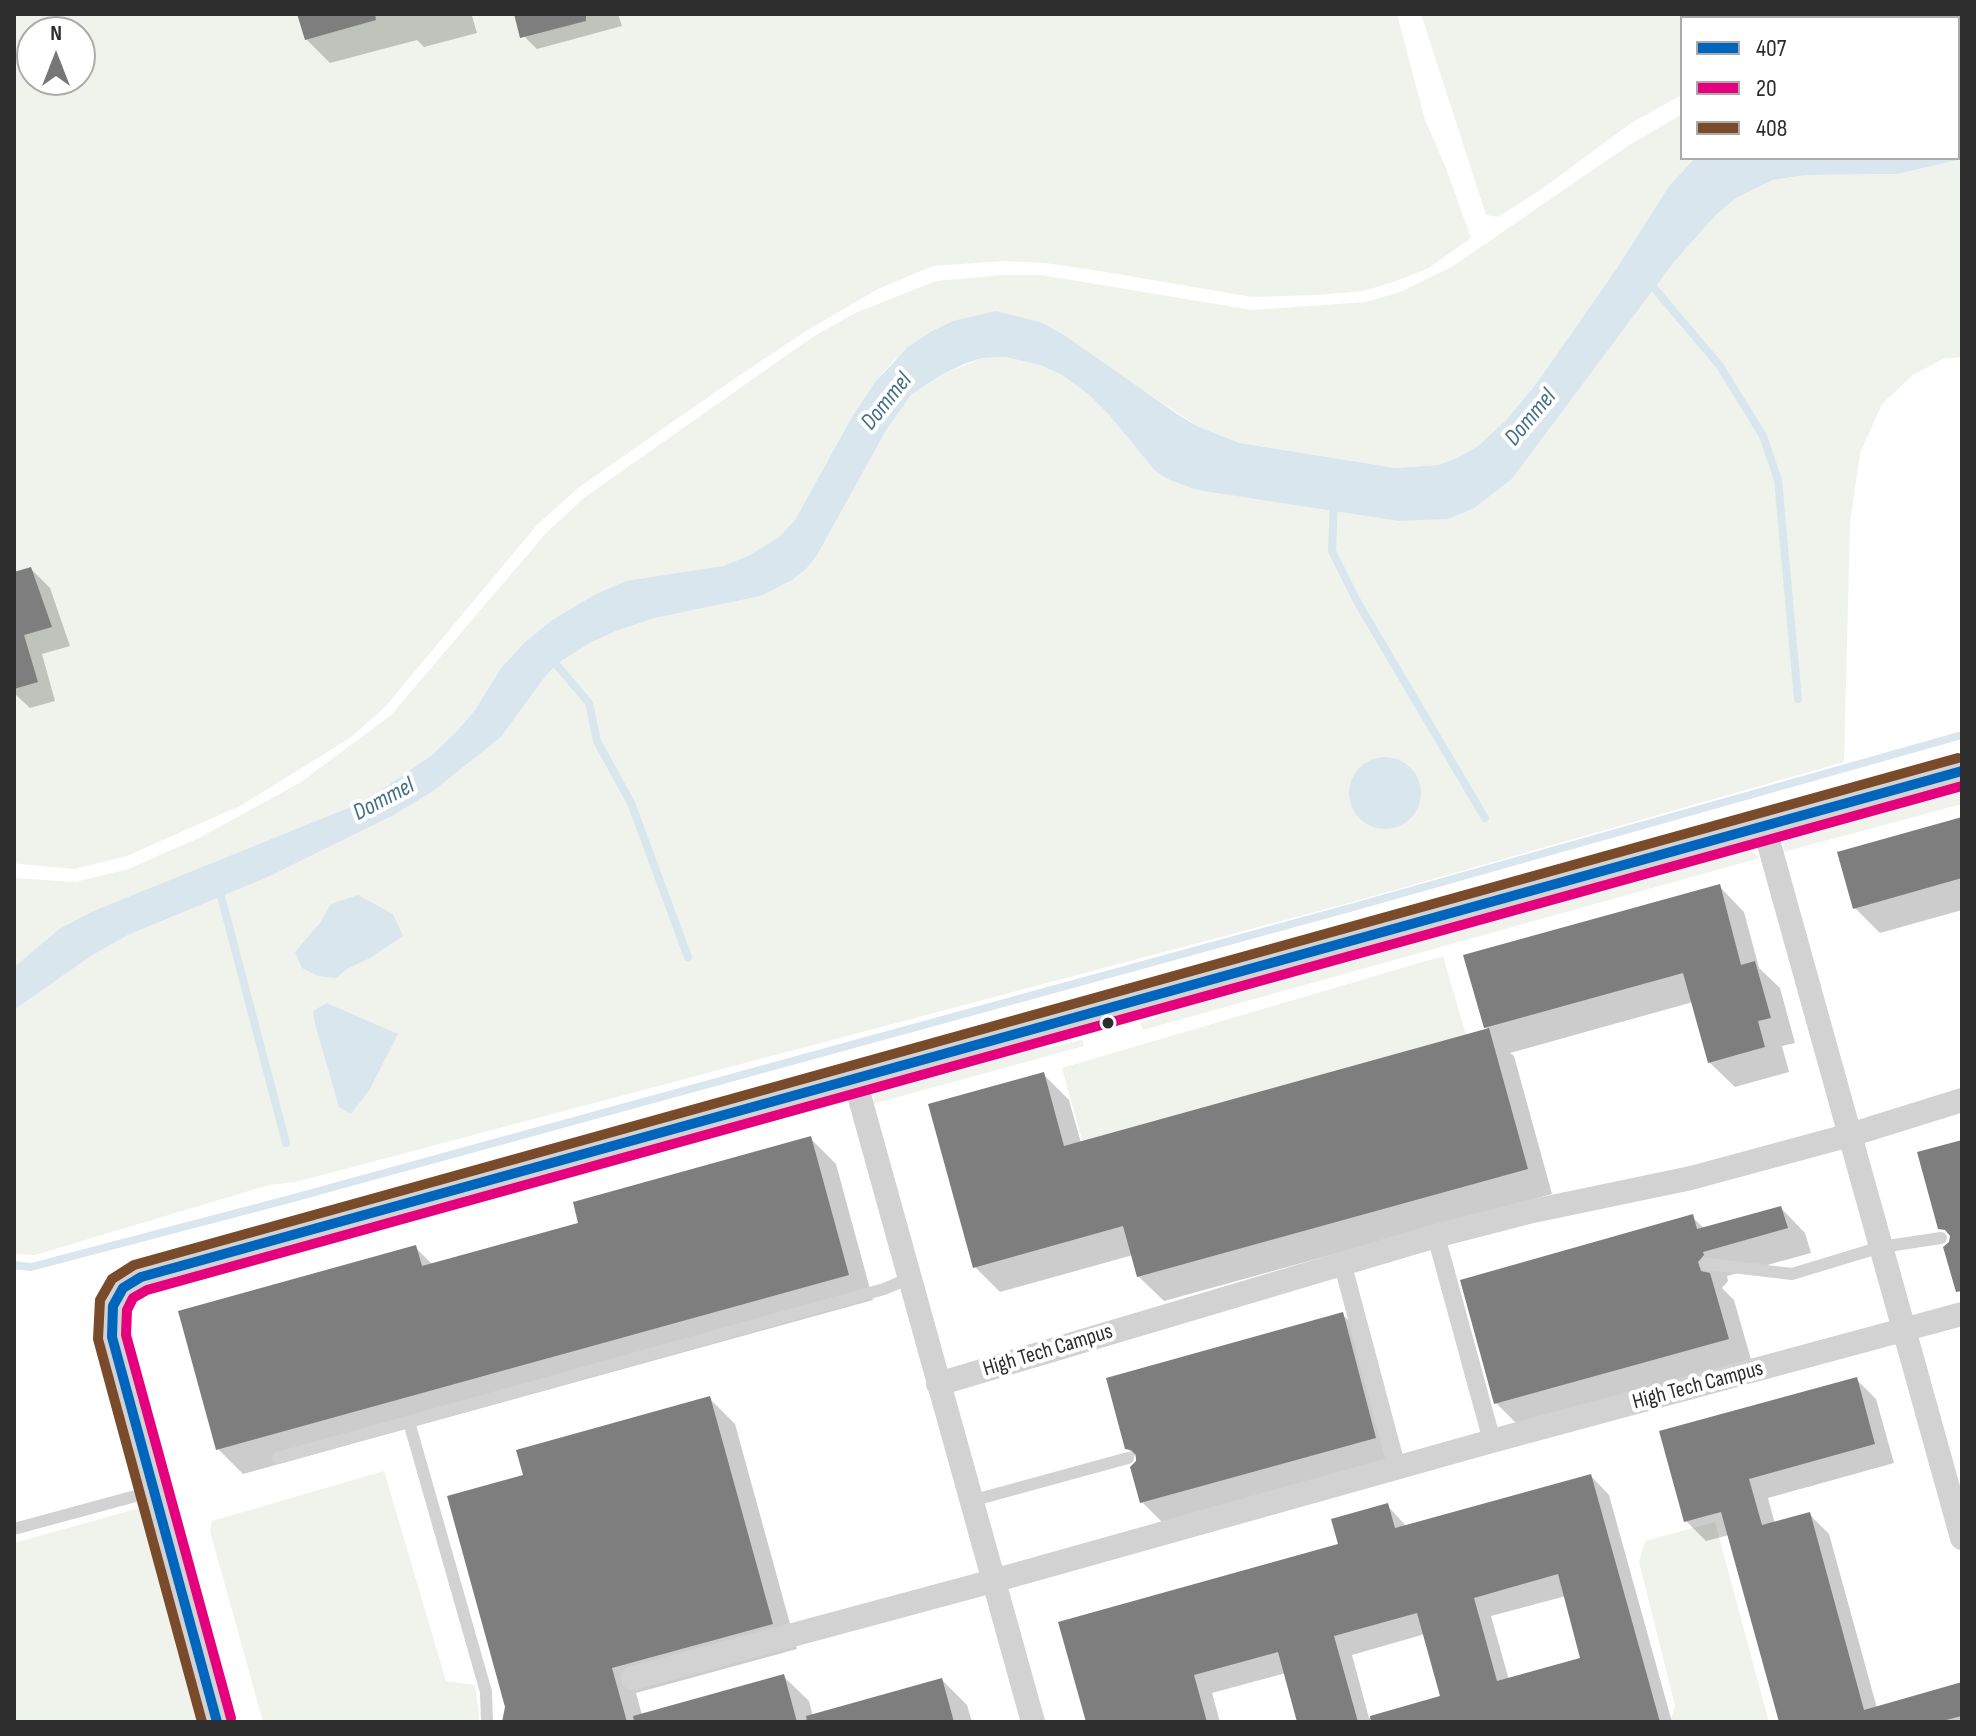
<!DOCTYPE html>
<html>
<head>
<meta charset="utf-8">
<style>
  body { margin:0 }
  #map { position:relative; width:1976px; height:1736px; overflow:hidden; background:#fff; font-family:"Sofia Sans Condensed",sans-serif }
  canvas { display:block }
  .frame { position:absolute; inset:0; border:16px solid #2d2d2d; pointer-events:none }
  .legend { position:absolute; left:1680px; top:16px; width:280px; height:144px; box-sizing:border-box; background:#fff; border:2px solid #ababab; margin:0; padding:10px 14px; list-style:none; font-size:24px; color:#2d2d2d }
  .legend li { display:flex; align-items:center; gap:16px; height:40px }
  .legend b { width:40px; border:2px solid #ababab }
  .north { position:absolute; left:16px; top:16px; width:80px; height:80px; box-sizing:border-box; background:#fff; border:2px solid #ababab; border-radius:50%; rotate:0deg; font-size:22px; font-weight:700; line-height:32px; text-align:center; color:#2d2d2d }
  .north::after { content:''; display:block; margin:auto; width:28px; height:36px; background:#767676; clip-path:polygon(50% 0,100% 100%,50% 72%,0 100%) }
</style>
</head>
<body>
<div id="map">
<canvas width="1976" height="1736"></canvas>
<div class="frame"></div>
<ul class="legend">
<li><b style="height:10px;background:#0065bd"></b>407</li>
<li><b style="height:10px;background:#e5007d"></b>20</li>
<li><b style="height:10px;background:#7a4b2a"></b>408</li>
</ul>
<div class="north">N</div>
</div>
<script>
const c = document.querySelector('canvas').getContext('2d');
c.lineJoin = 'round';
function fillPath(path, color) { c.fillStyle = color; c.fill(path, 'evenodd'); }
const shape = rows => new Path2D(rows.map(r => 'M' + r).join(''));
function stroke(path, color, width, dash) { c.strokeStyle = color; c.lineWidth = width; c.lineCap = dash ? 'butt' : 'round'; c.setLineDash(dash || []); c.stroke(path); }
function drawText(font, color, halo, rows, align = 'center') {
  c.font = font + ' "Sofia Sans Condensed",sans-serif'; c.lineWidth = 8; c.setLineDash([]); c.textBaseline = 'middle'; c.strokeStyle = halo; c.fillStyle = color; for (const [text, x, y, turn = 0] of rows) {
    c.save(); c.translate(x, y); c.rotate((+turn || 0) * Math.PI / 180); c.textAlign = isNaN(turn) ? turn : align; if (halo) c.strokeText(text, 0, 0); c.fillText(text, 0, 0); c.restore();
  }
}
const green = shape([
  [14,14,1397,14,1425,120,1446,168,1471,238,1429,268,1396,281,1364,291,1317,295,1252,297,1106,272,1045,263,1004,261,933,266,878,289,806,331,737,377,578,488,538,524,385,707,350,738,242,805,127,856,75,869,20,864,14,863],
  [32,32,80,32,80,80,32,80],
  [1421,14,1962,14,1962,46,1958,47,1958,18,1682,18,1682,95,1631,123,1542,189,1498,217,1486,215],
  [1682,114,1682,158,1695,158,1669,186,1617,268,1536,384,1506,420,1478,446,1455,459,1437,465,1396,468,1240,443,1199,427,1109,368,930,332,893,361,875,382,853,415,795,520,779,537,748,556,723,566,594,595,552,620,525,642,501,668,475,710,458,730,432,755,387,786,348,808,93,911,59,929,14,967,14,878,75,882,128,869,199,838,301,782,391,715,546,533,585,497,811,338,855,313,936,281,1002,275,1041,275,1252,310,1366,302,1400,292,1453,266,1626,147],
  [1962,159,1962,357,1943,359,1913,375,1882,404,1860,453,1850,524,1844,762,1349,903,296,1182,269,1185,35,1255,14,1254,14,1010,91,956,128,935,266,878,392,816,432,792,501,737,545,677,557,664,590,643,616,631,655,618,761,596,807,568,885,432,911,395,941,375,982,358,1005,357,1040,365,1062,375,1088,394,1110,416,1155,471,1197,490,1448,519,1473,509,1512,479,1674,262,1716,215,1736,198,1773,180,1806,175,1898,174],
  [1388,757,1408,765,1419,782,1404,823,1394,827,1374,827,1357,815,1350,785,1360,767,1368,761],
  [327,1003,397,1034,369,1091,351,1114,315,1024],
  [1962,783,1962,804,1784,852,1783,847,1789,833],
  [1746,846,1760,858,1143,1030,1140,1023,1153,1019,1200,993],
  [1443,956,1466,1035,1083,1143,1062,1068],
  [1082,1040,1084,1046,873,1104,875,1093,885,1081,991,1054,1052,1047],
  [384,1471,446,1681,475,1685,479,1714,478,1722,263,1722,210,1531,212,1521],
  [143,1507,203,1722,14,1722,14,1543],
  [1715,1522,1769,1722,1670,1722,1675,1706,1639,1562,1645,1541]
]);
const water = shape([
  [1958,119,1962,119,1962,159,1898,174,1806,175,1773,180,1736,198,1716,215,1674,262,1512,479,1473,509,1448,519,1399,521,1197,490,1170,480,1155,471,1110,416,1088,394,1062,375,1040,365,1005,357,982,358,964,364,941,375,911,395,885,432,817,555,807,568,792,580,761,596,655,618,616,631,590,643,557,664,545,677,501,737,432,792,392,816,266,878,128,935,91,956,14,1010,14,967,59,929,93,911,348,808,387,786,432,755,458,730,475,710,501,668,525,642,552,620,594,595,626,581,723,566,748,556,779,537,795,520,853,415,875,382,907,348,930,332,953,321,996,311,1040,322,1064,335,1180,416,1199,427,1240,443,1396,468,1437,465,1455,459,1478,446,1506,420,1536,384,1617,268,1669,186,1695,158,1958,158],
  '1349 793a36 36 0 1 1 72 0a36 36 0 1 1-72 0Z',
  [358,895,393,914,403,936,370,958,347,969,336,978,318,976,302,968,295,952,320,923,331,904],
  [327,1003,398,1034,369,1091,351,1114,339,1107,315,1024,313,1011]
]);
const shadow = shape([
  [299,14,480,14,472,16,477,33,424,47,417,40,330,63,306,39],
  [519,14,618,14,622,26,537,49,525,37],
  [31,569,50,588,70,646,42,654,55,701,30,708,14,693,14,574],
  [1962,819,1962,910,1880,933,1855,908],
  [1719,886,1744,912,1759,968,1780,988,1795,1043,1782,1046,1789,1072,1735,1087,1709,1062,1693,1002,1510,1053,1514,1056,1552,1194,1164,1301,1138,1276,1133,1255,1000,1292,975,1267,1044,1075,1069,1100,1081,1143,1489,1030,1485,1027],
  [811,1139,836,1164,873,1300,243,1474,218,1449,416,1248,433,1265,580,1224],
  [1781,1208,1805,1233,1811,1253,1727,1276,1728,1281,1722,1288,1734,1300,1752,1363,1521,1428,1496,1403,1692,1217,1705,1229],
  [1342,1314,1368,1339,1400,1463,1167,1527,1142,1502,1138,1460,1127,1448],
  [1856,1379,1876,1399,1894,1463,1768,1498,1775,1524,1809,1514,1829,1534,1877,1708,1962,1685,1962,1722,1781,1722,1729,1535,1706,1541,1686,1521],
  [710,1399,735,1424,797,1649,636,1693,642,1715,783,1676,809,1701,813,1716,942,1680,967,1705,972,1722,504,1722,525,1476],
  [1591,1476,1609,1495,1672,1722,1299,1722,1286,1673,1212,1693,1220,1722,1088,1722,1341,1545,1387,1505,1407,1527],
  [1566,1596,1583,1659,1509,1680,1491,1616],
  [1425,1634,1443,1698,1369,1718,1352,1655]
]);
const stream = shape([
  [1649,282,1720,366,1763,436,1778,480,1798,699],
  [1334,500,1332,551,1358,603,1485,818],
  [550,657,589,703,597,741,631,803,688,957],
  [221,896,286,1143],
  [14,1265,31,1267,286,1200,1350,908,1962,735]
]);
const building = shape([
  [297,14,375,14,376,20,305,40],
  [514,14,586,14,586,21,520,38],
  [31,567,52,627,24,635,38,682,14,689,14,572],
  [1962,817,1962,878,1853,909,1837,852],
  [1720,884,1741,965,1755,961,1771,1018,1758,1021,1765,1047,1708,1063,1683,973,1484,1028,1463,955],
  [1489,1028,1528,1169,1137,1277,1123,1226,973,1268,928,1104,1044,1072,1064,1146],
  [811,1136,849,1275,216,1450,178,1311,416,1245,422,1266,578,1223,573,1202],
  [1962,1140,1962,1291,1956,1292,1943,1247,1949,1242,1950,1236,1945,1230,1938,1229,1917,1152],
  [1781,1206,1788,1228,1703,1252,1704,1255,1698,1262,1701,1271,1710,1273,1729,1339,1494,1404,1460,1280,1693,1214,1697,1229],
  [1343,1312,1376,1438,1140,1503,1130,1467,1136,1461,1136,1455,1131,1450,1125,1449,1106,1378],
  [1857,1377,1875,1444,1749,1479,1762,1525,1810,1512,1864,1710,1962,1682,1962,1716,1938,1722,1779,1722,1721,1512,1684,1522,1659,1431],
  [710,1396,773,1624,612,1668,627,1722,502,1722,505,1707,447,1496,523,1475,516,1450],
  [1591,1474,1660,1722,1371,1722,1370,1716,1440,1696,1417,1613,1334,1636,1358,1722,1297,1722,1278,1652,1194,1675,1207,1722,1086,1722,1058,1622,1338,1544,1331,1519,1388,1503,1395,1528],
  [1558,1574,1580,1658,1497,1681,1474,1598],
  [784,1674,797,1722,634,1722,633,1716],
  [942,1678,954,1722,807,1722,806,1716]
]);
const service = shape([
  [1707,1264,1792,1274,1881,1247,1941,1238],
  [409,1422,486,1692,487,1722],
  [278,1458,884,1289,910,1278],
  [971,1501,1128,1458],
  [14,1529,154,1491]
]);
const pedestrian = shape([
  [1436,1236,1492,1441],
  [1342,1262,1397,1468]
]);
const minor = shape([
  [1764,826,1962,1538],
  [854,1077,1033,1722],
  [938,1384,1436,1236,1533,1211,1691,1178,1850,1135,1962,1100],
  [633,1678,993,1581,1492,1441,1962,1314]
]);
const tertiary = shape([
  [217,1722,112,1337,113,1306,123,1288,141,1277,1962,771]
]);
const bus1 = shape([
  [217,1722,112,1337,113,1306,123,1288,141,1277,1962,771]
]);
const bus2 = shape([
  [231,1718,126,1335,127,1310,133,1298,147,1290,1962,786]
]);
const bus3 = shape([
  [202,1722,98,1339,100,1300,112,1279,134,1265,1958,758]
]);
const markers = [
  [1108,1023,7,"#2d2d2d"]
];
const streetNames = [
  ["High Tech Campus",1048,1351,-17],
  ["High Tech Campus",1698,1386,-15]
];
const waterNames = [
  ["Dommel",887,402,-51],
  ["Dommel",1531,418,-50],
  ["Dommel",384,800,-28]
];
fillPath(green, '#f0f3ec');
fillPath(water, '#dae6ee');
fillPath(shadow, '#0003');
stroke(stream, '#dae6ee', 8);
fillPath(building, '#7e7e7e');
stroke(service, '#d2d2d2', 12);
stroke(pedestrian, '#d2d2d2', 18);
stroke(minor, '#d2d2d2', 24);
stroke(tertiary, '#d2d2d2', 30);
stroke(bus1, '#0065bd', 10);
stroke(bus2, '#e5007d', 10);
stroke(bus3, '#7a4b2a', 10);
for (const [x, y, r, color] of markers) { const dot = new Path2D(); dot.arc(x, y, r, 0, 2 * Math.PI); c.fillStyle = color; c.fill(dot); stroke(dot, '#fff', 3); }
drawText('22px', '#2d2d2d', '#fff', streetNames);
drawText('italic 24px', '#446e86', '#fff', waterNames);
</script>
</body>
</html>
